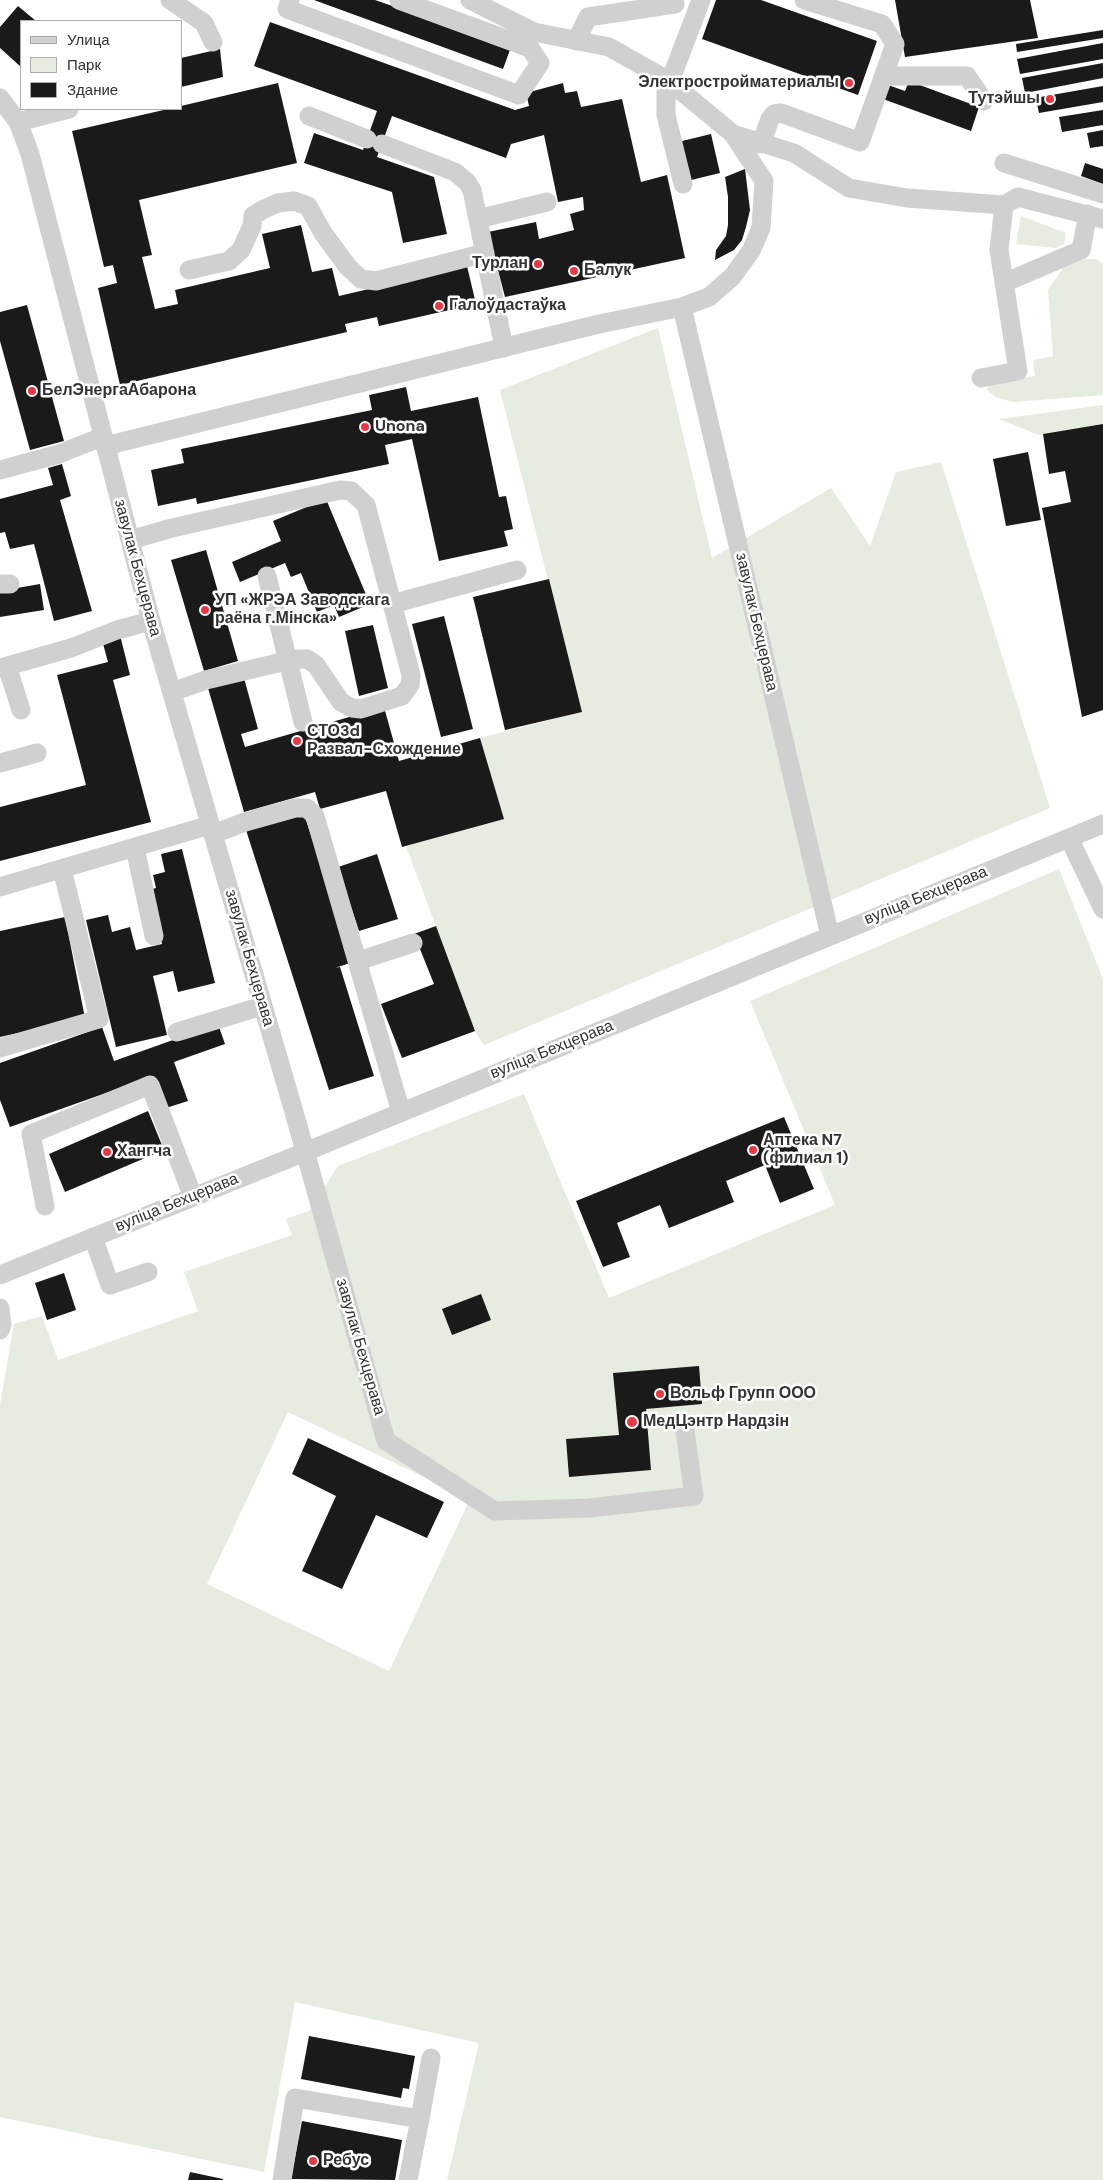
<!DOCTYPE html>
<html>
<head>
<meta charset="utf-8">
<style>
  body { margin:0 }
  #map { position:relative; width:1103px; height:2180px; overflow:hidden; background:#fff; font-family:"DM Sans",sans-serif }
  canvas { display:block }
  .legend { position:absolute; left:20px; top:20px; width:162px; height:90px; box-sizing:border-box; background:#fff; border:1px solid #adadad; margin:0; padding:6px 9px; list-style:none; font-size:15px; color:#333 }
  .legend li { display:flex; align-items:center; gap:10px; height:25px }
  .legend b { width:25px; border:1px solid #adadad }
</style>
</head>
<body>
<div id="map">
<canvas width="1103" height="2180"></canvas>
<ul class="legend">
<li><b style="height:6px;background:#d0d0d0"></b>Улица</li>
<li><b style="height:14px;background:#e6ecdf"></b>Парк</li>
<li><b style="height:14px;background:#1a1a1a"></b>Здание</li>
</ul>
</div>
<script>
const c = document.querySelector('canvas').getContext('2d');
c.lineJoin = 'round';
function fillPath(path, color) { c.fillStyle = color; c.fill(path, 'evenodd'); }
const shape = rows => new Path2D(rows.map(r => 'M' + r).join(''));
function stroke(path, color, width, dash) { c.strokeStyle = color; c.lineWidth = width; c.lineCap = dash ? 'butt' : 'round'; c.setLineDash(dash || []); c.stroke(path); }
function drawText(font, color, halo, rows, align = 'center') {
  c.font = font + ' "DM Sans",sans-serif'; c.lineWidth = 5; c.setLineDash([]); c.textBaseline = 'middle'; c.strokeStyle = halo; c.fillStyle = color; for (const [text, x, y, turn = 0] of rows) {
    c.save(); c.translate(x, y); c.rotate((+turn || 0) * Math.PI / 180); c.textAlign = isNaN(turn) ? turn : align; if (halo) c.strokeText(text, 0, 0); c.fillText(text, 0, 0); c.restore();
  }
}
const green = shape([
  [1021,216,1066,233,1064,244,1056,248,1016,244],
  [1085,259,1095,259,1103,263,1103,395,1013,402,997,398,986,389,998,380,1035,376,1033,362,1035,360,1053,356,1048,290,1063,268],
  [658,328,712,558,831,488,870,546,896,472,941,462,1050,808,484,1045,475,1031,406,846,503,818,480,738,581,712,500,390],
  [1103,405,1103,424,1039,435,999,419],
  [1059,869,1103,979,1103,2180,447,2180,479,2043,295,2002,264,2172,0,2117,0,1405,14,1324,42,1316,58,1360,198,1311,184,1272,292,1235,286,1219,309,1211,338,1166,524,1094,609,1298,835,1205,750,1001],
  [288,1412,470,1499,389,1671,207,1584]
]);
const building = shape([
  [314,0,375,0,511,47,503,69],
  [716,0,761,0,877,41,858,95,702,39],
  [895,0,1030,0,1038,38,905,57],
  [18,6,36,21,21,21,21,67,0,48,0,27],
  [270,22,515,110,529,106,526,93,563,83,565,93,577,91,581,107,622,99,641,182,667,175,685,258,505,297,488,232,536,222,539,239,574,230,570,214,584,210,583,197,558,202,544,135,511,144,506,158,392,116,377,157,434,177,447,234,403,243,392,192,304,163,314,133,363,150,377,111,254,66],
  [1103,30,1103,38,1017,52,1016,44],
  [1103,43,1103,59,1020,74,1017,59],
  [220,49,223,77,181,87,181,58],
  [1103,63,1103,78,1025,93,1022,78],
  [909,81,979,107,971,131,883,99,888,85,905,91],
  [278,83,297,163,139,200,152,255,142,257,155,309,178,304,175,290,270,268,262,234,301,225,312,272,332,268,339,296,467,266,476,304,379,326,377,317,345,324,347,332,120,385,98,288,117,283,113,265,104,267,72,131,168,109,181,109,181,106],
  [1103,86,1103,102,1039,113,1037,104,1030,105,1029,99],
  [1103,110,1103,125,1062,132,1059,117],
  [1103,130,1103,146,1090,148,1087,133],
  [711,134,720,173,687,181,678,142],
  [1085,163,1103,169,1103,184,1081,176],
  [745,169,750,210,746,227,742,240,734,250,715,260,716,250,726,236,728,225,728,197,725,177],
  [27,305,64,441,30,450,0,341,0,312],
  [406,387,411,411,478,397,499,497,506,496,513,529,504,531,508,546,439,561,412,439,385,445,389,464,197,504,196,498,158,506,151,470,184,463,181,449,372,410,369,395],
  [1103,424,1103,710,1082,717,1042,508,1071,502,1065,471,1049,474,1043,434],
  [1028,452,1041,520,1006,526,993,459],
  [62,464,71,496,60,500,92,611,54,621,34,544,10,549,5,532,0,533,0,499,53,485,48,468],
  [326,499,370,604,339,617,334,605,317,612,301,573,291,577,285,563,240,582,232,562,281,541,273,521],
  [206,550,238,661,204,671,171,560],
  [549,579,582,712,505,730,473,597],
  [40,584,44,610,0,617,0,591],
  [444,616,473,729,441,737,412,624],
  [373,625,388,688,359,696,345,631],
  [120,635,130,675,113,680,151,822,0,861,0,807,86,785,57,675,108,662,102,640],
  [244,678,258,729,241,734,245,747,384,707,399,761,480,738,504,819,402,847,386,791,320,809,315,792,244,812,208,688],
  [303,811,353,962,335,968,340,967,374,1076,329,1090,246,830],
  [182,849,215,983,178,992,173,971,153,976,167,1035,116,1047,86,920,108,915,112,932,130,927,136,950,162,944,149,890,156,888,153,875,165,872,161,854],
  [377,854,398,919,359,931,338,867],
  [65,917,85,1018,0,1037,0,931],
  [436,926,475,1031,402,1058,381,1004,434,984,414,934],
  [218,1024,225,1044,174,1062,188,1101,166,1108,154,1076,10,1127,0,1100,0,1063,102,1027,114,1061],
  [148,1111,164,1150,65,1192,49,1154],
  [784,1117,814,1189,780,1203,765,1165,726,1181,734,1202,669,1228,660,1205,617,1223,630,1257,603,1267,576,1201],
  [64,1273,76,1310,47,1320,35,1283],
  [481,1294,491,1320,452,1335,442,1309],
  [699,1366,702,1404,646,1409,651,1470,569,1477,566,1439,619,1435,613,1373],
  [308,1438,444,1502,427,1538,376,1515,342,1589,302,1571,336,1496,292,1474],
  [309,2036,415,2056,409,2089,403,2088,401,2098,301,2079],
  [302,2121,402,2140,395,2180,291,2179],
  [190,2172,223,2179,223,2180,188,2180]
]);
const minor = shape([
  [170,0,204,23,213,42],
  [290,0,287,9,519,95,540,63,530,48,399,0],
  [576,41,588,17,675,4],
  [884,76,967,76,984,101],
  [0,98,18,122,30,154,151,621,296,1119,386,1441,495,1511,590,1508,694,1496,685,1431],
  [309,116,367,139],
  [18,122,69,109],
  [733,134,794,153,849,188,907,198,1004,205,999,250,1018,371,981,378],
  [382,144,455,172,467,182,472,190,504,348],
  [761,144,770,119,774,114,781,113,860,142,895,44,882,24,804,0],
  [1004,163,1103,194],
  [683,184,666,115,666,92,701,0],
  [1004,205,1018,197,1103,219],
  [478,219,547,202],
  [189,270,229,261,241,250,252,226,253,216,262,210,278,203,294,201,308,206,323,233,348,267,361,279,376,281,485,253],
  [1006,282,1081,250,1088,214],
  [682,307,830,936],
  [105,446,599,324,682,307,709,297,732,277,751,251,761,228,764,181,733,134,669,81,609,47,534,32,470,0],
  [0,470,59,454,102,437],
  [130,540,172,528,340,490,351,491,366,505,411,675,410,685,402,696,361,709,352,708,341,702,316,665,307,659,295,659,206,680,172,692],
  [267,576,303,722],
  [0,584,10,584],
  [392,604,517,570],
  [7,666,21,710],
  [0,668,71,648,117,630,151,621],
  [0,763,37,753],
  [213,834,245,822,295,808,307,808,315,816,401,1112],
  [1069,838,1103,909],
  [135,848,154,936],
  [0,887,210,825],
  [358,961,413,943],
  [177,1032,262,1006],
  [0,1048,99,1019,62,869],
  [45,1206,31,1134,150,1085,193,1197],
  [93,1237,110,1285,148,1272],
  [0,1275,305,1152,1103,824],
  [0,1308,2,1325,0,1330],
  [420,2119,431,2058],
  [282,2180,295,2098,420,2119,408,2180]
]);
const markers = [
  [849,83,5,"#e63946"],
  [1050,99,5,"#e63946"],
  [538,264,5,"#e63946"],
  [574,271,5,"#e63946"],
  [439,306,5,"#e63946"],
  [32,391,5,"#e63946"],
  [365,427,5,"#e63946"],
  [205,610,5,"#e63946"],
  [297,741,5,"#e63946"],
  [753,1150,5,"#e63946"],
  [107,1152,5,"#e63946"],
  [660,1394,5,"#e63946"],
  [632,1422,6,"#e63946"],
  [313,2161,5,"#e63946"]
];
const poiNames = [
  ["Электростройматериалы",839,83,"right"],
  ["Тутэйшы",1040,99,"right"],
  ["Турлан",528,264,"right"],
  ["Балук",584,271],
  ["Галоўдастаўка",449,306],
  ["БелЭнергаАбарона",42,391],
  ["Unona",375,427],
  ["УП «ЖРЭА Заводскага",215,601],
  ["раёна г.Мінска»",215,619],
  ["СТО3d",307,732],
  ["Развал-Схождение",307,750],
  ["Аптека N7",763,1141],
  ["(филиал 1)",763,1159],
  ["Хангча",117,1152],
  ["Вольф Групп ООО",670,1394],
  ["МедЦэнтр Нардзін",643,1422],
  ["Ребус",323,2161]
];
const streetNames = [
  ["завулак Бехцерава",137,568,75],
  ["завулак Бехцерава",756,622,77],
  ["вуліца Бехцерава",926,896,-22],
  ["завулак Бехцерава",249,958,74],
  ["вуліца Бехцерава",552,1050,-22],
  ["вуліца Бехцерава",177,1203,-22],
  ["завулак Бехцерава",360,1347,74]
];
fillPath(green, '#e6ecdf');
fillPath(building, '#1a1a1a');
stroke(minor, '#d0d0d0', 19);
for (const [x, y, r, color] of markers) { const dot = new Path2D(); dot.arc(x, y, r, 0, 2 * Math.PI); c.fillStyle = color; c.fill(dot); stroke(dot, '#fff', 2); }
drawText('bold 16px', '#333', '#fff', poiNames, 'left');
drawText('16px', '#333', '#fff', streetNames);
</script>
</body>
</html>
